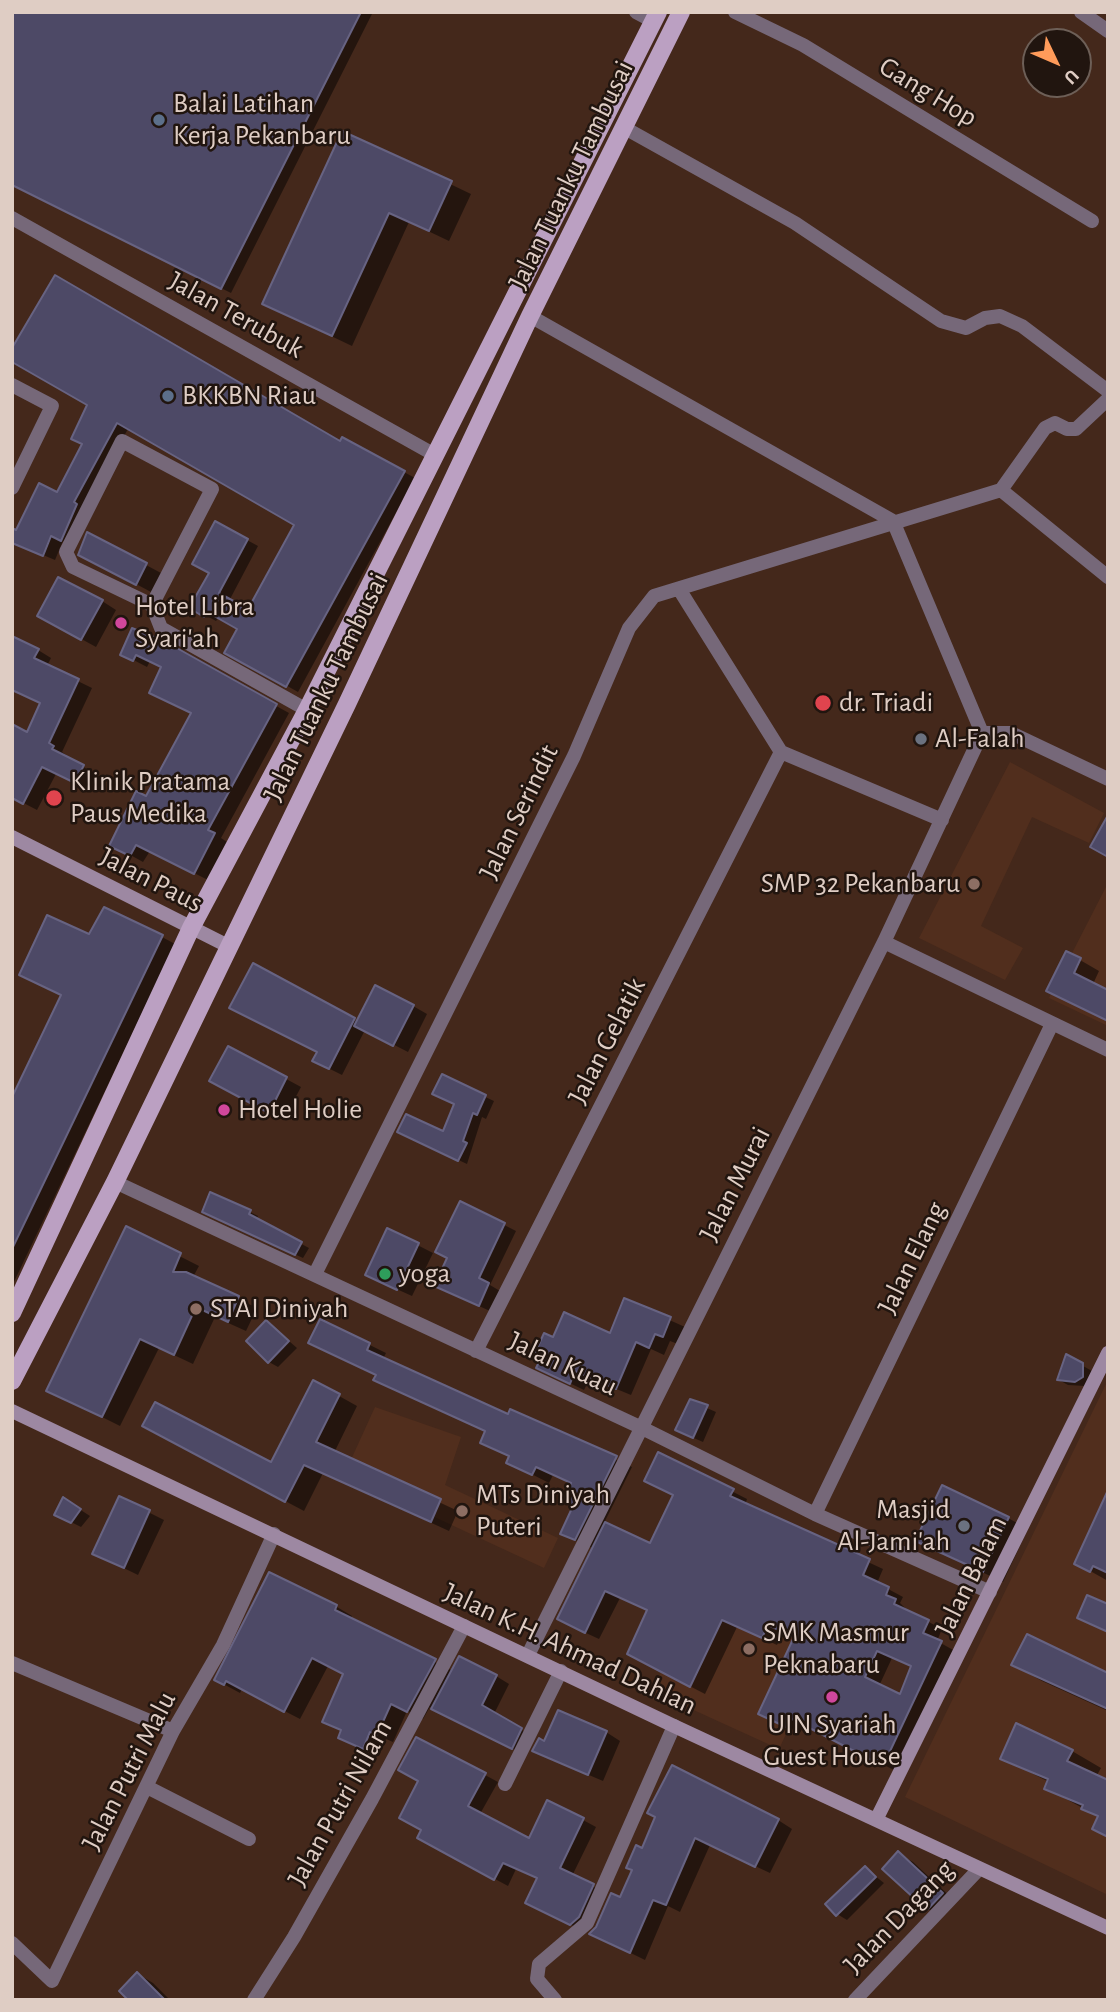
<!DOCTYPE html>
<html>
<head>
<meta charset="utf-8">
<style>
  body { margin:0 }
  #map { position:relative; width:1120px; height:2012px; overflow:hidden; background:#44281b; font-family:"Alegreya Sans",sans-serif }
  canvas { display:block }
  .frame { position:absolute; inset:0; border:14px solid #dfcdc4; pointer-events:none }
  .north { position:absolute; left:1022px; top:28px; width:70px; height:70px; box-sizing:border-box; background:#21150f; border:2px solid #6d5f57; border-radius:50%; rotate:134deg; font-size:19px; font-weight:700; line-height:28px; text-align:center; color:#dfcdc4 }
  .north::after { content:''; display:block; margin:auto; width:24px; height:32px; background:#ff9b5a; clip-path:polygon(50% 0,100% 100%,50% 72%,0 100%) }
</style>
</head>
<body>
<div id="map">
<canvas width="1120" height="2012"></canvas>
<div class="frame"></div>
<div class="north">U</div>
</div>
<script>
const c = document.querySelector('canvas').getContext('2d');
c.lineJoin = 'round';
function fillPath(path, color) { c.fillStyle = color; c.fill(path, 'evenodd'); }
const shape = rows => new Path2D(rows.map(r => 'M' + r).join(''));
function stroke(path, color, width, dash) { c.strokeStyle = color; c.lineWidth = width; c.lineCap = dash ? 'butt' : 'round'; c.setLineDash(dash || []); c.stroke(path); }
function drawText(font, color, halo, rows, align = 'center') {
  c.font = font + ' "Alegreya Sans",sans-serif'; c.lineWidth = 5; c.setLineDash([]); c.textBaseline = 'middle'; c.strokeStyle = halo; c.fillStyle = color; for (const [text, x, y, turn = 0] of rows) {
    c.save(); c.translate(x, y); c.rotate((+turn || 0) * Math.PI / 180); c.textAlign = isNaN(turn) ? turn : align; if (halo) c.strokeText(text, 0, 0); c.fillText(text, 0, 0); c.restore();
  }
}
const built = shape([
  [1010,762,1104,813,1089,843,1032,817,981,926,1023,948,1005,980,919,938],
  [1108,883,1108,1026,1049,998],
  [1108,1380,1108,1895,905,1797],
  [375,1407,461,1437,445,1485,558,1538,544,1568,344,1475],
  [719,1548,846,1607,779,1749,652,1691]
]);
const shadow = shape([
  [12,12,373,12,231,293,12,184],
  [343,133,471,194,449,241,409,222,352,346,264,304],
  [89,404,341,443,343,439,415,478,298,692,227,652,239,629,219,617,216,621,191,607,247,540,258,546,229,601,248,611,296,524,129,427,84,510,72,546,63,541,55,560,12,542,17,532,58,494,84,444],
  [88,534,161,573,151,592,95,562],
  [102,601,116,610,96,647,54,624],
  [165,645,289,713,221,838,227,842,208,880,150,851,143,862,125,852,147,798,193,713,163,668,150,661,147,667,122,654],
  [38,650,51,658,47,666,92,688,62,752,66,755,65,757,96,774,89,789,56,774,37,810,12,797,28,734,42,704,12,690],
  [90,937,162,937,175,944,12,1286,12,1101],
  [1080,960,1099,971,1093,984,1108,991,1108,1021,1049,990],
  [254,966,358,1022,413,1006,427,1014,408,1052,365,1030,342,1075,326,1067],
  [229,1048,301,1087,284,1119,226,1089],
  [442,1077,494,1101,486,1119,482,1117,467,1164,407,1136,444,1134,456,1105],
  [211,1194,250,1212,258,1216,256,1220,309,1248,303,1258,212,1216],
  [461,1203,516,1231,490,1285,500,1291,490,1311,448,1292,449,1258],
  [126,1229,199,1266,193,1277,257,1308,246,1331,215,1317,193,1364,159,1348,120,1426,48,1390],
  [388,1230,433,1253,412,1296,381,1282],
  [625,1300,685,1327,678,1344,670,1341,664,1355,651,1349,631,1395,590,1378,584,1390,553,1375,554,1339,610,1335],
  [321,1321,386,1353,383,1359,632,1467,604,1523,651,1545,675,1496,659,1454,747,1499,745,1505,883,1569,877,1583,903,1597,900,1603,908,1611,942,1629,937,1641,955,1651,898,1772,804,1725,800,1733,774,1721,795,1638,783,1632,777,1645,737,1627,705,1694,643,1662,648,1611,620,1598,599,1639,573,1627,594,1549,563,1534,574,1506,573,1484,553,1475,549,1483,508,1462,510,1457,482,1442,487,1432,377,1375],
  [892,1658,913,1667,900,1696,879,1686],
  [267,1322,297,1348,278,1367,269,1362],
  [1067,1357,1092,1371,1085,1386,1068,1385,1059,1380],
  [314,1382,357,1406,334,1453,458,1511,449,1531,323,1473,304,1511,163,1436,271,1464],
  [691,1401,716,1412,703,1442,687,1435],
  [1108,1495,1108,1581,1076,1563],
  [120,1498,164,1520,138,1575,95,1554],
  [73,1505,90,1516,81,1527,65,1519],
  [1008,1518,1028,1529,1003,1582,937,1551],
  [270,1575,337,1607,352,1616,350,1620,453,1671,496,1676,509,1684,494,1714,534,1737,525,1755,430,1707,423,1719,407,1711,393,1742,386,1739,379,1756,356,1746,340,1737,343,1732,324,1721,345,1674,328,1666,300,1719,242,1689,240,1693,216,1680],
  [1013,1665,1108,1675,1108,1711,1042,1681],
  [606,1732,620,1741,603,1781,549,1758,545,1743],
  [1072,1751,1101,1768,1096,1777,1099,1817,1046,1788,1049,1782,1002,1758],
  [485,1775,498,1782,480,1814,529,1840,583,1820,596,1827,572,1876,606,1893,584,1931,540,1910,539,1879,516,1869,508,1886,432,1845],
  [657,1817,778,1820,792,1829,770,1873,710,1845,680,1912,668,1906,645,1960,592,1934,621,1899],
  [898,1854,913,1862,956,1902,942,1917,928,1909],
  [865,1868,884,1883,847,1920,837,1914],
  [138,1974,153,1983,170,2000,130,2000]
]);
const building = shape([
  [12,12,361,12,221,289,12,185,12,12],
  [342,131,452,181,429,231,389,213,332,336,262,304,342,131],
  [55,275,340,441,342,437,405,471,286,687,224,653,237,629,207,612,204,617,189,608,209,573,192,564,215,521,248,539,219,593,248,609,294,525,117,423,74,502,77,504,61,541,51,536,43,556,12,543,12,528,16,530,39,483,57,492,82,444,71,439,87,405,12,362,12,348,55,275],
  [87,532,147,563,136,585,78,555,87,532],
  [58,577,103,600,81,640,37,616,58,577],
  [132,628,166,642,277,704,208,830,215,833,194,874,136,845,130,856,109,846,136,791,146,796,191,713,149,693,161,667,136,655,133,661,120,655,132,628],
  [12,636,39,649,34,658,79,679,49,743,54,746,52,749,84,765,75,783,42,767,23,804,12,798,12,724,27,732,40,703,12,690,12,636],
  [1108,815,1108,857,1090,847,1108,815],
  [104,907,163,935,12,1249,12,1097,61,995,19,975,47,915,89,934,104,907],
  [1066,951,1081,958,1074,973,1108,990,1108,1021,1046,991,1066,951],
  [253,963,355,1018,329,1069,312,1061,317,1052,229,1008,253,963],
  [375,985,414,1005,393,1046,354,1026,375,985],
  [228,1046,287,1077,269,1113,209,1081,228,1046],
  [442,1074,486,1095,477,1115,473,1113,463,1141,467,1143,458,1161,397,1132,406,1114,443,1131,454,1104,432,1094,442,1074],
  [210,1192,251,1210,249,1214,302,1242,295,1255,202,1212,210,1192],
  [460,1201,505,1223,479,1278,489,1283,479,1306,434,1286,447,1258,435,1252,460,1201],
  [126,1226,181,1253,173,1272,186,1272,239,1296,228,1322,196,1307,174,1355,140,1339,102,1417,46,1391,126,1226],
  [387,1228,419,1243,397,1290,365,1275,387,1228],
  [624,1298,671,1317,663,1337,655,1334,649,1348,636,1342,616,1389,575,1371,570,1384,536,1368,542,1356,535,1353,544,1333,553,1337,564,1312,610,1333,624,1298],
  [320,1319,370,1343,367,1350,508,1414,510,1409,617,1456,575,1540,560,1534,573,1506,563,1501,571,1483,536,1467,532,1475,506,1463,509,1456,480,1443,485,1431,373,1380,376,1375,308,1343,320,1319],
  [266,1320,289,1341,268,1363,246,1341,266,1320],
  [1066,1354,1083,1363,1083,1377,1075,1382,1057,1380,1066,1354],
  [313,1380,340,1394,316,1442,441,1499,431,1522,304,1465,285,1502,142,1426,155,1402,271,1462,313,1380],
  [690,1399,708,1405,693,1438,675,1430,690,1399],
  [658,1452,734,1489,730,1496,870,1559,863,1575,889,1587,886,1595,896,1599,894,1604,929,1620,923,1633,942,1641,883,1766,790,1718,786,1727,758,1714,794,1637,768,1625,762,1638,722,1620,690,1687,627,1654,647,1610,605,1591,585,1633,557,1619,605,1522,650,1543,673,1495,644,1481,658,1452],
  [877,1651,911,1666,900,1694,865,1677,877,1651],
  [942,1485,1009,1517,983,1572,915,1541,942,1485],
  [1108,1490,1108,1573,1093,1566,1090,1572,1074,1564,1108,1490],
  [119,1496,150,1510,124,1568,92,1554,119,1496],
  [63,1497,81,1509,71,1523,54,1515,63,1497],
  [269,1572,337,1605,335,1610,436,1659,407,1712,391,1704,377,1735,370,1732,363,1749,338,1738,341,1730,322,1722,343,1674,312,1658,284,1712,226,1681,224,1685,214,1680,269,1572],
  [1087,1595,1108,1604,1108,1632,1077,1618,1087,1595],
  [1027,1634,1108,1673,1108,1709,1011,1665,1027,1634],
  [459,1656,497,1675,482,1705,522,1728,512,1749,431,1709,459,1656],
  [558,1710,607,1731,588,1775,532,1751,539,1738,544,1741,558,1710],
  [1016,1723,1073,1750,1067,1761,1108,1780,1108,1837,1092,1829,1098,1816,1081,1809,1083,1805,1044,1789,1048,1779,1000,1759,1016,1723],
  [416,1737,486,1773,468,1806,529,1838,547,1800,584,1818,560,1868,594,1884,579,1917,570,1925,525,1903,537,1878,503,1863,494,1880,417,1838,421,1830,399,1818,418,1781,398,1770,416,1737],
  [672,1765,779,1819,755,1867,695,1838,666,1905,653,1900,630,1953,589,1934,596,1927,611,1893,620,1897,632,1870,626,1868,636,1845,642,1848,655,1817,647,1813,672,1765],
  [898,1851,943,1893,927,1910,882,1869,898,1851],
  [865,1866,876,1877,836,1916,825,1904,865,1866],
  [137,1972,165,2000,128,2000,119,1991,137,1972]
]);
const minor = shape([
  [636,12,653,21],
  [735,12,803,45,1092,221],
  [1081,12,1108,31],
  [623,127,795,223,941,321,966,328,985,318,1000,316,1022,326,1108,391],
  [12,218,435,455],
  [530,316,893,521,982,733],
  [12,385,52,406,12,488],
  [1001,490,1045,428,1055,423,1067,429,1076,429,1108,399],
  [679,589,781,752,942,820],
  [152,605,212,489,122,441,66,552,73,567,152,605,161,628,307,710],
  [982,733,1011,733,1108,779],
  [884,942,1108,1050],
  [115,1182,640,1427,815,1514,990,1592],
  [315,1274,574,756,629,628,654,596,1001,490,1108,577],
  [476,1351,781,752],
  [815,1514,1052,1024],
  [528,1655,884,942,982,733],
  [12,1663,173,1731],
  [505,1784,561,1671],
  [147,1787,249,1839],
  [12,1943,52,1981,173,1731,223,1645,274,1534],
  [254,2000,294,1937,372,1799,464,1626],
  [555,2000,537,1979,539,1964,587,1923,674,1726],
  [855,2000,979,1869]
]);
const secondary = shape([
  [12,837,230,947],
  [12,1411,674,1726,1108,1928],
  [876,1820,1108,1353]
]);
const primary = shape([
  [12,1313,191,928,307,710,658,12],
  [12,1381,115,1182,347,704,530,316,681,12]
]);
const markers = [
  [159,120,7,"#5c6f8a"],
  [168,396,7,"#5c6f8a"],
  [121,623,7,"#d1479c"],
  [823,703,9,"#e0444e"],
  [921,739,7,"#6b7280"],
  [54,798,9,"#e0444e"],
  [974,884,7,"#8d6e63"],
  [224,1110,7,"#d1479c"],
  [385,1274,7,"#2e9e5b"],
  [196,1309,7,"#8d6e63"],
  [462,1511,7,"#8d6e63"],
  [964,1526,7,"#6b7280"],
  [749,1649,7,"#8d6e63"],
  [832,1697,7,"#d1479c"]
];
const streetNames = [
  ["Gang Hop",928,92,31],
  ["Jalan Tuanku Tambusai",571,175,-64],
  ["Jalan Terubuk",236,315,29],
  ["Jalan Tuanku Tambusai",326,687,-64],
  ["Jalan Serindit",519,812,-64],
  ["Jalan Paus",151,880,27],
  ["Jalan Gelatik",607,1041,-63],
  ["Jalan Murai",735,1184,-63],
  ["Jalan Elang",912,1258,-64],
  ["Jalan Kuau",563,1364,25],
  ["Jalan Balam",971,1576,-64],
  ["Jalan K.H. Ahmad Dahlan",570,1649,25],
  ["Jalan Putri Malu",129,1771,-63],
  ["Jalan Putri Nilam",340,1803,-61],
  ["Jalan Dagang",899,1917,-46]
];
const poiNames = [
  ["Balai Latihan",173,104],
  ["Kerja Pekanbaru",173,136],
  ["BKKBN Riau",182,396],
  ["Hotel Libra",135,607],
  ["Syari'ah",135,639],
  ["dr. Triadi",839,703],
  ["Al-Falah",935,739],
  ["Klinik Pratama",70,782],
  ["Paus Medika",70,814],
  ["SMP 32 Pekanbaru",960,884,"right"],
  ["Hotel Holie",238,1110],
  ["yoga",399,1274],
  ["STAI Diniyah",210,1309],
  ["MTs Diniyah",476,1495],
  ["Puteri",476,1527],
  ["Masjid",950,1510,"right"],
  ["Al-Jami'ah",950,1542,"right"],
  ["SMK Masmur",763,1633],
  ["Peknabaru",763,1665],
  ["UIN Syariah",832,1725,"center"],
  ["Guest House",832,1757,"center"]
];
fillPath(built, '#512e1d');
fillPath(shadow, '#0007');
fillPath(building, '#4d4966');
stroke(building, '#676382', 2);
stroke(minor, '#766879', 14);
stroke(secondary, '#9d88a2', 14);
stroke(primary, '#bba0c2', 18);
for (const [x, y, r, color] of markers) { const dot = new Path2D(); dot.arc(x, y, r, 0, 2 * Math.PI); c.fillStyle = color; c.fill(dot); stroke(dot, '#21150f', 2.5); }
drawText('28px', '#dfcdc4', '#21150f', streetNames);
drawText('28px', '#dfcdc4', '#21150f', poiNames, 'left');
</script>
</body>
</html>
